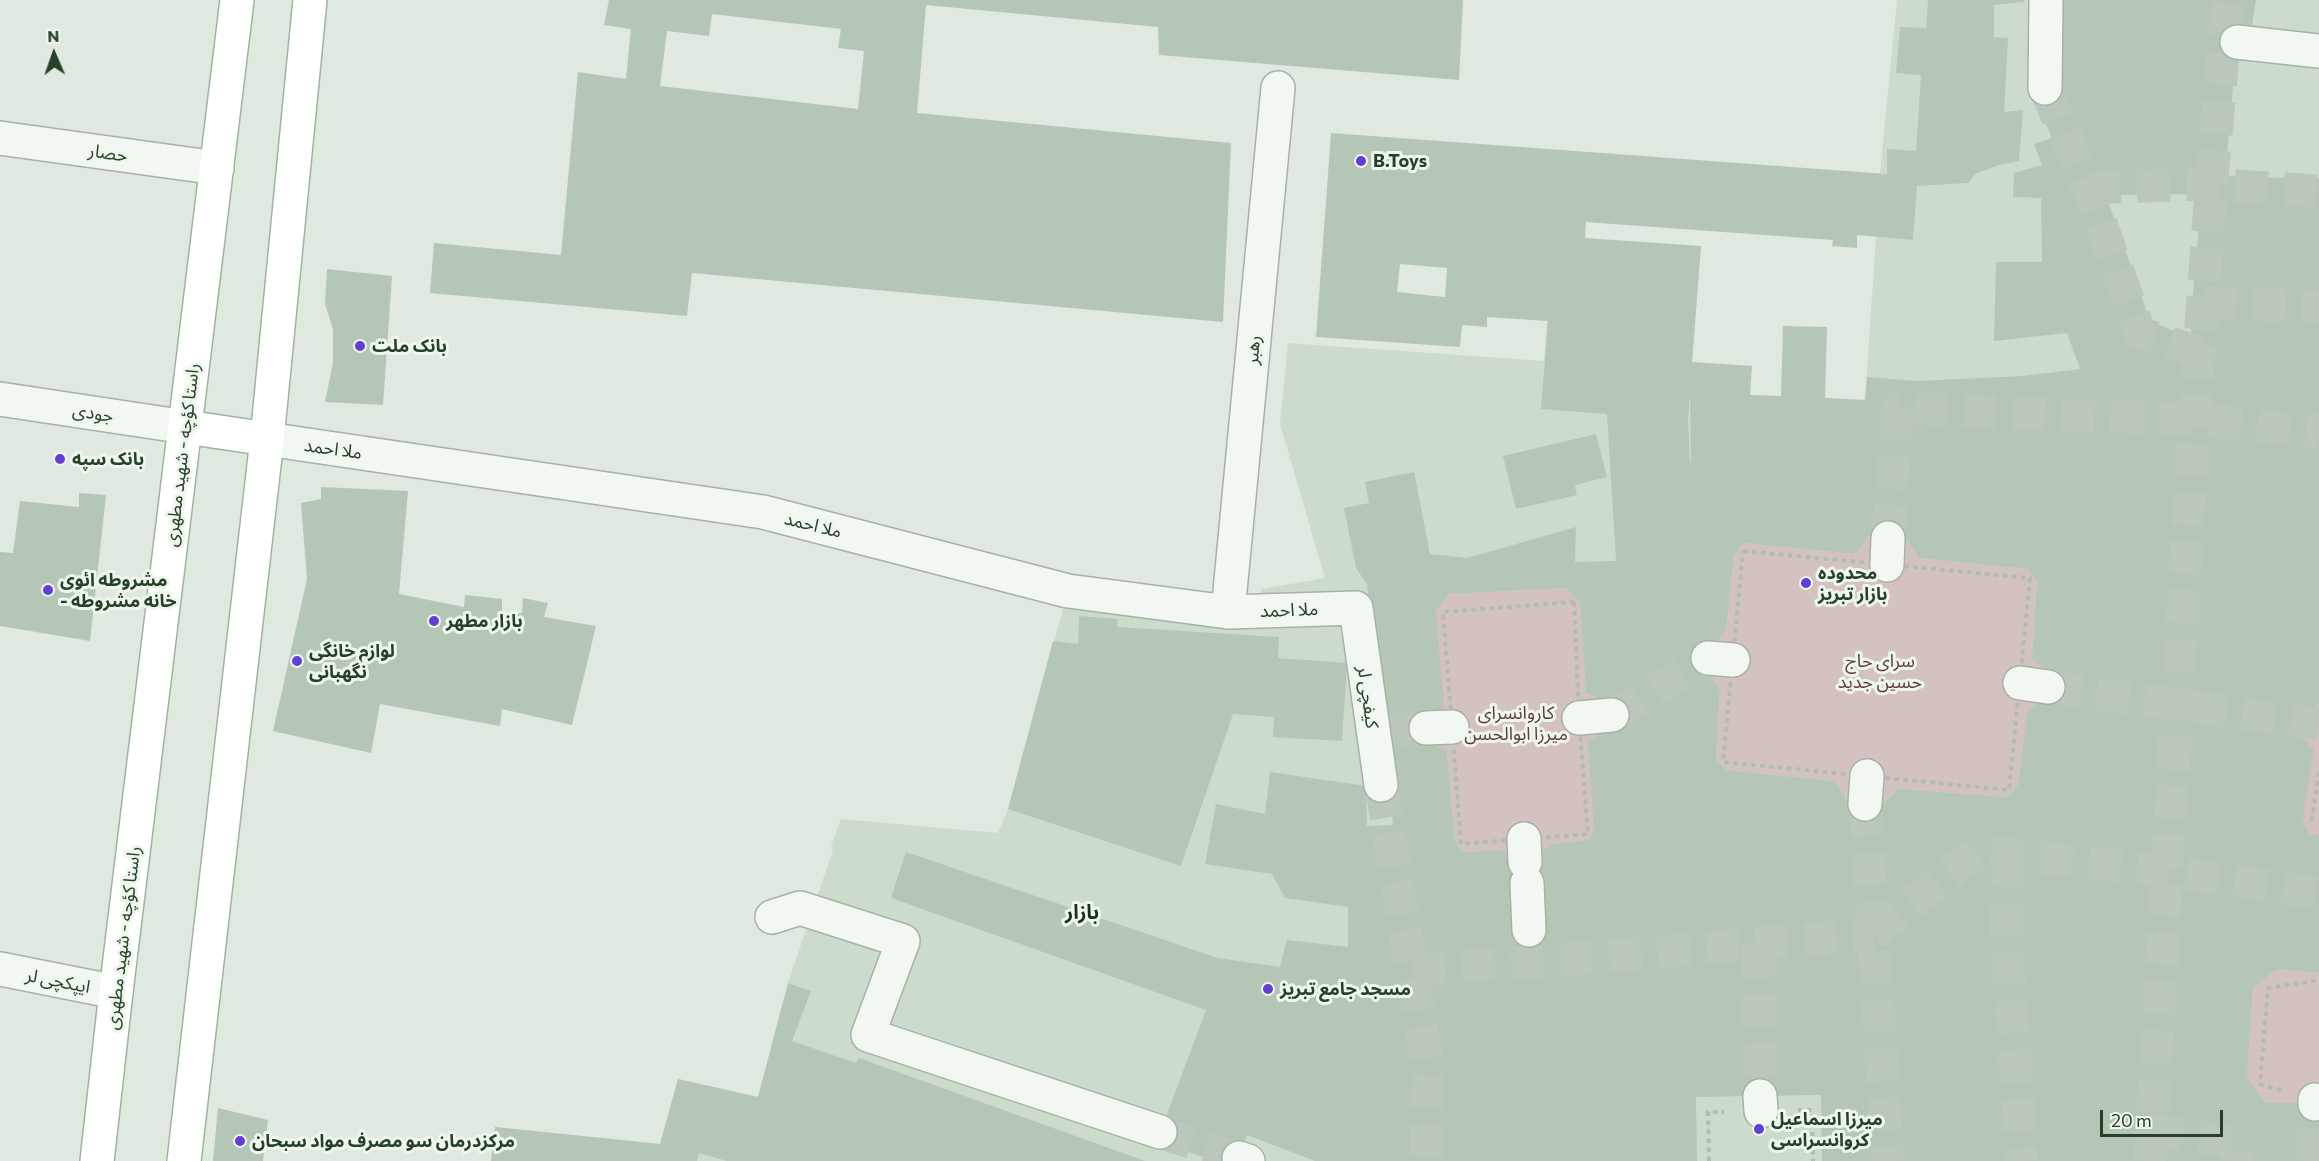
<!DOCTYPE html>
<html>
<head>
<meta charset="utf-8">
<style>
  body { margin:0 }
  #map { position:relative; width:2319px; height:1161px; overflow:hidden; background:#dfe9df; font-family:Commissioner,sans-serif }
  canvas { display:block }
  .north { position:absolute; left:24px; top:24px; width:60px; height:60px; -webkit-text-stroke:4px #eef6ee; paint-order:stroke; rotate:358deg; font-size:16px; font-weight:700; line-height:24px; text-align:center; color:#274028 }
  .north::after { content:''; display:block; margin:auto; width:21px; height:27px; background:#274028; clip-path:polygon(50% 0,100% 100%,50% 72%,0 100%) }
  .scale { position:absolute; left:2100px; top:1110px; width:123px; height:27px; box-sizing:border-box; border:3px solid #274028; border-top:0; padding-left:8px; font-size:18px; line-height:21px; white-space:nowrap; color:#274028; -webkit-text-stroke:4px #eef6ee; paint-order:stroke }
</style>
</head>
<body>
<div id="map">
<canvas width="2319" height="1161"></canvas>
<div class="north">N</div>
<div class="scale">20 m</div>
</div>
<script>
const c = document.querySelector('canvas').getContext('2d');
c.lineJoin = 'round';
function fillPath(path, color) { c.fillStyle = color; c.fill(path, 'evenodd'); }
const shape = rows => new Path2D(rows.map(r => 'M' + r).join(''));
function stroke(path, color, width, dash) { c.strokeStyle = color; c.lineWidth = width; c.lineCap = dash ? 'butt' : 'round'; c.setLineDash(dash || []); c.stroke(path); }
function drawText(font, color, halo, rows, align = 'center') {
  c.font = font + ' Commissioner,"Noto Sans Arabic",sans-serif'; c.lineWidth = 6; c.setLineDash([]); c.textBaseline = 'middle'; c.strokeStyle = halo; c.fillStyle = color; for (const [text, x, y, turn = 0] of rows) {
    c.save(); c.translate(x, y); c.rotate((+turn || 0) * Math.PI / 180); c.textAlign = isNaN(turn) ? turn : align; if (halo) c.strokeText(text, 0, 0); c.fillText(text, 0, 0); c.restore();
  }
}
const built = shape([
  [1897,0,2319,0,2319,1161,491,1161,495,1127,660,1144,678,1079,758,1097,788,983,833,850,831,846,841,819,998,833,1008,809,1064,606,1259,620,1261,589,1325,578,1280,424,1288,343,1544,361,1552,260,1699,271,1692,362,1750,395,1865,400,1876,237,1887,174,1880,173]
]);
const green = shape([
  [1868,536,1907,540,1919,558,2028,569,2037,581,2032,658,2050,674,2047,698,2027,711,2018,785,2007,797,1898,789,1883,804,1849,803,1834,781,1725,770,1716,758,1720,691,1708,673,1709,648,1726,632,1734,555,1744,543,1854,554],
  [1566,588,1580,602,1586,693,1611,705,1594,831,1589,840,1549,845,1538,861,1514,862,1502,850,1464,852,1455,842,1447,751,1427,742,1426,720,1436,611,1449,594],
  [2319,704,2319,835,2310,834,2303,820,2314,749,2302,737,2306,710],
  [2277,969,2319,973,2319,1104,2265,1102,2247,1078,2253,988]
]);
const building = shape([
  [609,0,1463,0,1459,80,1159,55,1158,27,926,5,917,113,1231,143,1223,322,692,273,687,316,430,293,434,243,561,255,578,72,626,79,631,29,604,25],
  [712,14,841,29,838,48,864,51,858,109,660,86,667,31,709,36],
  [1928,0,2024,0,2024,2,1994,5,1994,37,2008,38,2004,112,2023,110,2019,161,1999,165,1975,174,1968,183,1917,186,1913,240,1857,235,1857,248,1832,246,1833,240,1586,222,1585,238,1701,246,1692,362,1752,366,1750,395,1781,396,1783,326,1827,327,1825,398,1865,400,1867,377,1917,381,2023,376,2080,369,2067,333,1994,341,1996,262,2042,262,2041,198,2013,197,2014,173,2042,165,2034,144,2052,138,2034,96,2058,83,2063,0,2256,0,2251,33,2237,42,2225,176,2319,179,2319,704,2306,710,2302,737,2314,749,2303,820,2310,834,2319,835,2319,973,2277,969,2253,988,2247,1078,2265,1102,2319,1104,2319,1161,1822,1161,1821,1095,1696,1097,1697,1161,1315,1161,1247,1135,1238,1161,1214,1161,1157,1141,1206,1010,891,898,906,852,1218,958,1280,967,1287,940,1348,947,1348,907,1285,898,1272,874,1205,864,1216,804,1265,814,1270,772,1366,786,1367,826,1393,825,1384,722,1367,584,1356,568,1344,508,1369,503,1365,482,1414,472,1430,554,1467,558,1576,527,1575,562,1616,561,1607,414,1541,409,1548,321,1487,317,1487,327,1462,325,1460,347,1316,337,1331,133,1887,174,1887,149,1916,151,1921,75,1896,73,1900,27,1926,28],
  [2202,194,2192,303,2191,338,2150,321,2106,195],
  [1400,264,1447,268,1445,297,1397,292],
  [1690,395,1691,462,1690,462,1688,420],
  [1868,536,1907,540,1919,558,2028,569,2037,581,2032,658,2050,674,2047,698,2027,711,2018,785,2007,797,1898,789,1883,804,1849,803,1834,781,1725,770,1716,758,1720,691,1708,673,1709,648,1726,632,1734,555,1744,543,1855,554],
  [1566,588,1580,602,1586,693,1611,705,1612,728,1588,741,1594,831,1589,840,1548,845,1538,861,1514,862,1502,850,1464,852,1455,842,1447,751,1427,742,1426,720,1444,707,1436,611,1449,594],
  [327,269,392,276,383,405,325,402,333,363,333,329,325,304],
  [1596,434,1607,477,1575,485,1577,495,1516,509,1503,456],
  [321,487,408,491,399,594,464,607,465,595,502,599,502,614,522,613,523,598,548,603,544,617,596,626,572,725,502,709,500,726,380,704,371,753,273,731,307,579,301,503,321,499],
  [79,493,106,495,90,641,0,626,0,552,13,553,20,501,79,507],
  [1079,616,1118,619,1117,627,1279,637,1278,658,1347,663,1342,741,1273,737,1274,717,1233,714,1181,866,1008,809,1053,641,1078,644],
  [788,983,811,991,792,1041,856,1063,859,1058,1145,1161,727,1161,699,1153,697,1161,491,1161,495,1127,660,1144,678,1079,758,1097],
  [218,1108,268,1120,263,1161,213,1161]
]);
const minorTunnel = shape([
  [2045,88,2088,188,2140,333,2200,353],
  [2088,188,2203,184,2319,191],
  [2204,303,2319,307],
  [1888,538,1898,408,2194,420,2319,431],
  [2048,687,2319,724],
  [1612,715,1708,658],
  [1384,730,1426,728],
  [1381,785,1428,1067,1426,1161],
  [1865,804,1888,1161],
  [2009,854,2006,931,2022,1161],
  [1873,934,1978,851,2167,871,2319,893],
  [1758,945,1760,1096],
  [1413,969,1536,962,1873,934],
  [2151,1130,2238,1142,2237,1161],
  [1160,1132,1239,1158],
  [2150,1161,2194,420,2212,177,2228,0],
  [2311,1161,2315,1104]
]);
const path = shape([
  [1743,551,2030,578,2009,790,1723,762,1743,551],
  [1574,602,1579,718,1588,834,1461,844,1443,612,1574,602],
  [2319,772,2312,819,2319,820],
  [2281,1090,2260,1084,2268,988,2319,980],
  [1798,1110,1812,1110,1813,1161],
  [1709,1161,1708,1112,1724,1112]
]);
const minor = shape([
  [2237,42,2319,51],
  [2045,88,2046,0],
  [0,138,217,168],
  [0,399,186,427],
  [267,439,763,512,1068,591,1228,612,1356,608,1381,785],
  [1887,565,1888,538],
  [1228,612,1278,88],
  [1708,658,1733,660],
  [2020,683,2048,687],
  [1579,718,1612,715],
  [1426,728,1452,727],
  [1865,804,1867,776],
  [1524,839,1525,862],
  [1527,883,1529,930],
  [772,917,800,908,903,941,868,1035,1160,1132],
  [0,969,116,992],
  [1760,1096,1761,1111],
  [2315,1104,2315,1100],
  [1239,1158,1248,1161]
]);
const major = shape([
  [186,427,267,439],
  [97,1161,116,992,237,0],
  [184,1161,267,439,310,0]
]);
const markers = [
  [1361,161,6,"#633ed3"],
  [360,346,6,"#633ed3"],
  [60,459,6,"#633ed3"],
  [1806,583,6,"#633ed3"],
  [48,590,6,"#633ed3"],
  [434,621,6,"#633ed3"],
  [297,661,6,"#633ed3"],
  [1268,989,6,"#633ed3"],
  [1759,1129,6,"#633ed3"],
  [240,1141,6,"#633ed3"]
];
const streetNames = [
  ["حصار",108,153,8],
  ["رهبر",1253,350,-85],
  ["جودی",93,413,9],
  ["ملا احمد",333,449,8],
  ["راستا کؤچه - شهید مطهری",182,455,-83],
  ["ملا احمد",813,525,14],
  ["ملا احمد",1289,610,-2],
  ["کیفچی لر",1368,697,82],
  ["راستا کؤچه - شهید مطهری",123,938,-83],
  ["ایپکچی لر",58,981,11]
];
const poiNames = [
  ["B.Toys",1373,161],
  ["بانک ملت",372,346],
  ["بانک سپه",72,459],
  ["محدوده",1818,573],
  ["بازار تبریز",1818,594],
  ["مشروطه ائوی",60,580],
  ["- خانه مشروطه",60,601],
  ["بازار مطهر",446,621],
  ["لوازم خانگی",309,651],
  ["نگهبانی",309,672],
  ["مسجد جامع تبریز",1280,989],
  ["میرزا اسماعیل",1771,1119],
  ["کروانسراسی",1771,1140],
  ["مرکزدرمان سو مصرف مواد سبحان",252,1141]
];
const parkNames = [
  ["سرای حاج",1880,661],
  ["حسین جدید",1880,682],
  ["کاروانسرای",1516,713],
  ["میرزا ابوالحسن",1516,734]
];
const neighbourhoodNames = [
  ["بازار",1082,912]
];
fillPath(built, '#cddbcd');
fillPath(green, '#d3c2bf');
fillPath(building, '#b6c6b6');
stroke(minorTunnel, '#bac7ba', 33, [33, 16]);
stroke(minor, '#a4b3a4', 36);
stroke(major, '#9db59d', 36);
stroke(path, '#b1bcb1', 4, [4.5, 4.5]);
stroke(minor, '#f2f7f2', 33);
stroke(major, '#fff', 33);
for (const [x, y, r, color] of markers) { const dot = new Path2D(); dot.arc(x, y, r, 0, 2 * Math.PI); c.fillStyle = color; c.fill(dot); stroke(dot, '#eef6ee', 2); }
drawText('18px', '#274028', '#eef6ee', streetNames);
drawText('bold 18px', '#274028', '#eef6ee', poiNames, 'left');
drawText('18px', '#5d3c34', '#eef6ee', parkNames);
drawText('bold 20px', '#19311b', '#eef6ee', neighbourhoodNames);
</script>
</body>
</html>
